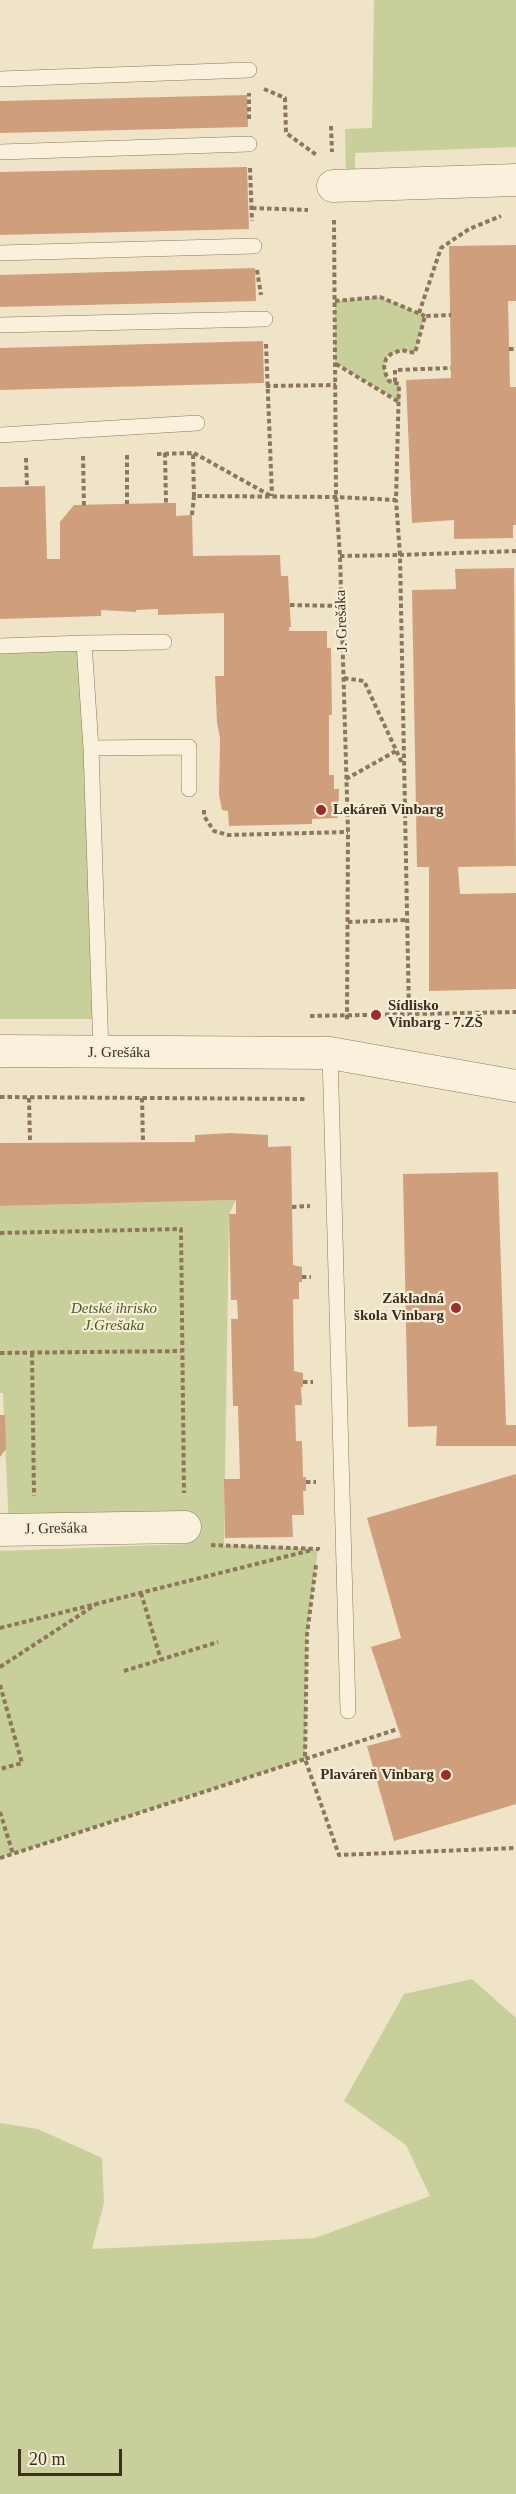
<!DOCTYPE html>
<html>
<head>
<meta charset="utf-8">
<style>
  body { margin:0 }
  #map { position:relative; width:516px; height:2494px; overflow:hidden; background:#f0e4c8; font-family:Georgia,serif }
  canvas { display:block }
  .scale { position:absolute; left:18px; top:2449px; width:104px; height:27px; box-sizing:border-box; border:3px solid #3d2e20; border-top:0; padding-left:8px; font-size:18px; line-height:21px; white-space:nowrap; color:#3d2e20; -webkit-text-stroke:4px #f7eed8; paint-order:stroke }
</style>
</head>
<body>
<div id="map">
<canvas width="516" height="2494"></canvas>
<div class="scale">20 m</div>
</div>
<script>
const c = document.querySelector('canvas').getContext('2d');
c.lineJoin = 'round';
function fillPath(path, color) { c.fillStyle = color; c.fill(path, 'evenodd'); }
const shape = rows => new Path2D(rows.map(r => 'M' + r).join(''));
function stroke(path, color, width, dash) { c.strokeStyle = color; c.lineWidth = width; c.lineCap = dash ? 'butt' : 'round'; c.setLineDash(dash || []); c.stroke(path); }
function drawText(font, color, halo, rows, align = 'center') {
  c.font = font + ' Georgia,serif'; c.lineWidth = 4.5; c.setLineDash([]); c.textBaseline = 'middle'; c.strokeStyle = halo; c.fillStyle = color; for (const [text, x, y, turn = 0] of rows) {
    c.save(); c.translate(x, y); c.rotate((+turn || 0) * Math.PI / 180); c.textAlign = isNaN(turn) ? turn : align; if (halo) c.strokeText(text, 0, 0); c.fillText(text, 0, 0); c.restore();
  }
}
const green = shape([
  [374,0,516,0,516,147,355,153,355,178,346,178,345,129,372,128],
  [380,297,425,316,415,353,401,350,391,354,386,359,384,367,386,375,389,381,399,384,400,402,335,363,335,301],
  [84,643,100,1019,0,1019,0,646],
  [236,1200,229,1214,224,1545,318,1549,307,1634,305,1759,0,1858,0,1551,186,1544,185,1527,9,1530,3,1393,0,1393,0,1206],
  [472,1979,516,2018,516,2494,0,2494,0,2123,38,2129,102,2158,104,2203,92,2249,315,2238,430,2196,406,2145,344,2101,404,1994]
]);
const building = shape([
  [247,95,248,127,0,133,0,101],
  [247,167,249,229,0,235,0,172],
  [516,245,516,301,508,301,510,387,516,387,516,525,513,525,513,538,454,539,454,520,412,523,406,380,451,378,449,246],
  [255,268,256,301,0,307,0,275],
  [263,341,264,383,0,390,0,348],
  [45,486,47,559,60,559,60,522,74,505,166,503,176,503,176,516,192,515,193,556,280,555,281,576,288,576,291,627,289,627,289,631,327,631,327,648,331,648,332,715,329,715,329,775,334,775,334,789,339,789,338,818,312,819,312,824,229,826,228,811,222,810,219,795,220,738,217,723,215,676,224,676,224,613,158,615,158,609,136,610,136,612,101,610,101,616,0,619,0,487],
  [514,568,516,866,458,867,460,894,516,893,516,989,429,991,429,867,417,867,412,590,456,589,455,569],
  [231,1133,268,1135,268,1147,291,1146,293,1265,302,1267,302,1282,299,1282,299,1299,293,1299,294,1371,303,1373,303,1387,301,1387,302,1405,295,1405,296,1441,302,1441,303,1477,306,1477,306,1491,303,1491,304,1515,292,1515,293,1537,225,1538,224,1479,240,1479,238,1406,233,1406,231,1319,238,1319,237,1300,231,1300,229,1214,236,1214,236,1200,0,1206,0,1143,195,1142,195,1135],
  [498,1172,506,1425,516,1425,516,1446,436,1446,437,1426,408,1427,403,1174],
  [0,1415,5,1415,6,1449,0,1457],
  [516,1474,516,1804,394,1841,367,1746,401,1737,371,1647,401,1638,367,1518]
]);
const path = shape([
  [264,89,285,98,286,133,318,156],
  [249,119,249,93],
  [331,126,332,152],
  [250,168,252,221],
  [252,208,308,210],
  [334,220,336,497,340,556,348,832,347,1022],
  [257,270,261,295],
  [335,301,380,297,425,316],
  [419,313,441,248,469,229,501,216],
  [266,344,272,496],
  [509,349,516,349],
  [336,364,399,402],
  [395,382,395,370,451,368],
  [266,386,336,385],
  [165,453,166,503],
  [194,453,271,496],
  [157,454,193,453,194,496,336,497,396,500,399,384,389,381,386,375,384,367,386,359,391,354,401,350,415,353,425,316,451,315],
  [127,455,127,504],
  [83,456,84,507],
  [26,458,27,486],
  [192,515,194,496],
  [340,556,400,555,396,500],
  [290,605,342,606],
  [344,678,364,681,402,763],
  [346,779,396,751],
  [204,810,204,816,214,831,228,835,348,832],
  [348,922,407,920],
  [409,1013,400,555,516,551],
  [310,1016,516,1012],
  [0,1097,306,1099],
  [29,1098,30,1142],
  [142,1098,143,1142],
  [292,1207,310,1206],
  [0,1233,181,1229,184,1493],
  [302,1277,311,1277],
  [0,1353,181,1351],
  [32,1353,34,1496],
  [303,1382,313,1382],
  [306,1482,316,1482],
  [211,1545,318,1549,318,1547],
  [316,1565,307,1634,305,1759,398,1729],
  [141,1593,161,1660],
  [0,1628,312,1550],
  [0,1667,95,1605],
  [124,1671,218,1642],
  [0,1685,22,1763,0,1769],
  [0,1812,13,1854],
  [0,1858,305,1759,339,1855,516,1848]
]);
const service = shape([
  [0,79,249,70],
  [0,152,249,144],
  [0,253,254,246],
  [0,325,265,319],
  [0,435,197,423],
  [84,643,164,642],
  [0,646,84,643,91,748,101,1053],
  [91,748,189,747,189,789],
  [330,1053,348,1711]
]);
const minor = shape([
  [333,186,516,180],
  [0,1051,330,1053,516,1086],
  [0,1530,185,1527]
]);
const markers = [
  [321,810,6,"#9e2a2b"],
  [376,1015,6,"#9e2a2b"],
  [456,1308,6,"#9e2a2b"],
  [446,1775,6,"#9e2a2b"]
];
const streetNames = [
  ["J. Grešáka",342,621,-92],
  ["J. Grešáka",119,1053],
  ["J. Grešáka",56,1529,-1]
];
const poiNames = [
  ["Lekáreň Vinbarg",333,810],
  ["Sídlisko",388,1006],
  ["Vinbarg - 7.ZŠ",388,1023],
  ["Základná",444,1299,"right"],
  ["škola Vinbarg",444,1316,"right"],
  ["Plaváreň Vinbarg",434,1775,"right"]
];
const parkNames = [
  ["Detské ihrisko",114,1309],
  ["J.Grešaka",114,1326]
];
fillPath(green, '#c9cf9b');
fillPath(building, '#cf9f7d');
stroke(service, '#8d765c', 16);
stroke(minor, '#8d765c', 33);
stroke(path, '#8d765c', 4, [4.5, 3]);
stroke(service, '#faf1dc', 15);
stroke(minor, '#faf1dc', 32);
for (const [x, y, r, color] of markers) { const dot = new Path2D(); dot.arc(x, y, r, 0, 2 * Math.PI); c.fillStyle = color; c.fill(dot); stroke(dot, '#f7eed8', 2); }
drawText('15px', '#3d2e20', '#f7eed8', streetNames);
drawText('bold 15px', '#3d2e20', '#f7eed8', poiNames, 'left');
drawText('italic 15px', '#4d5a26', '#f7eed8', parkNames);
</script>
</body>
</html>
